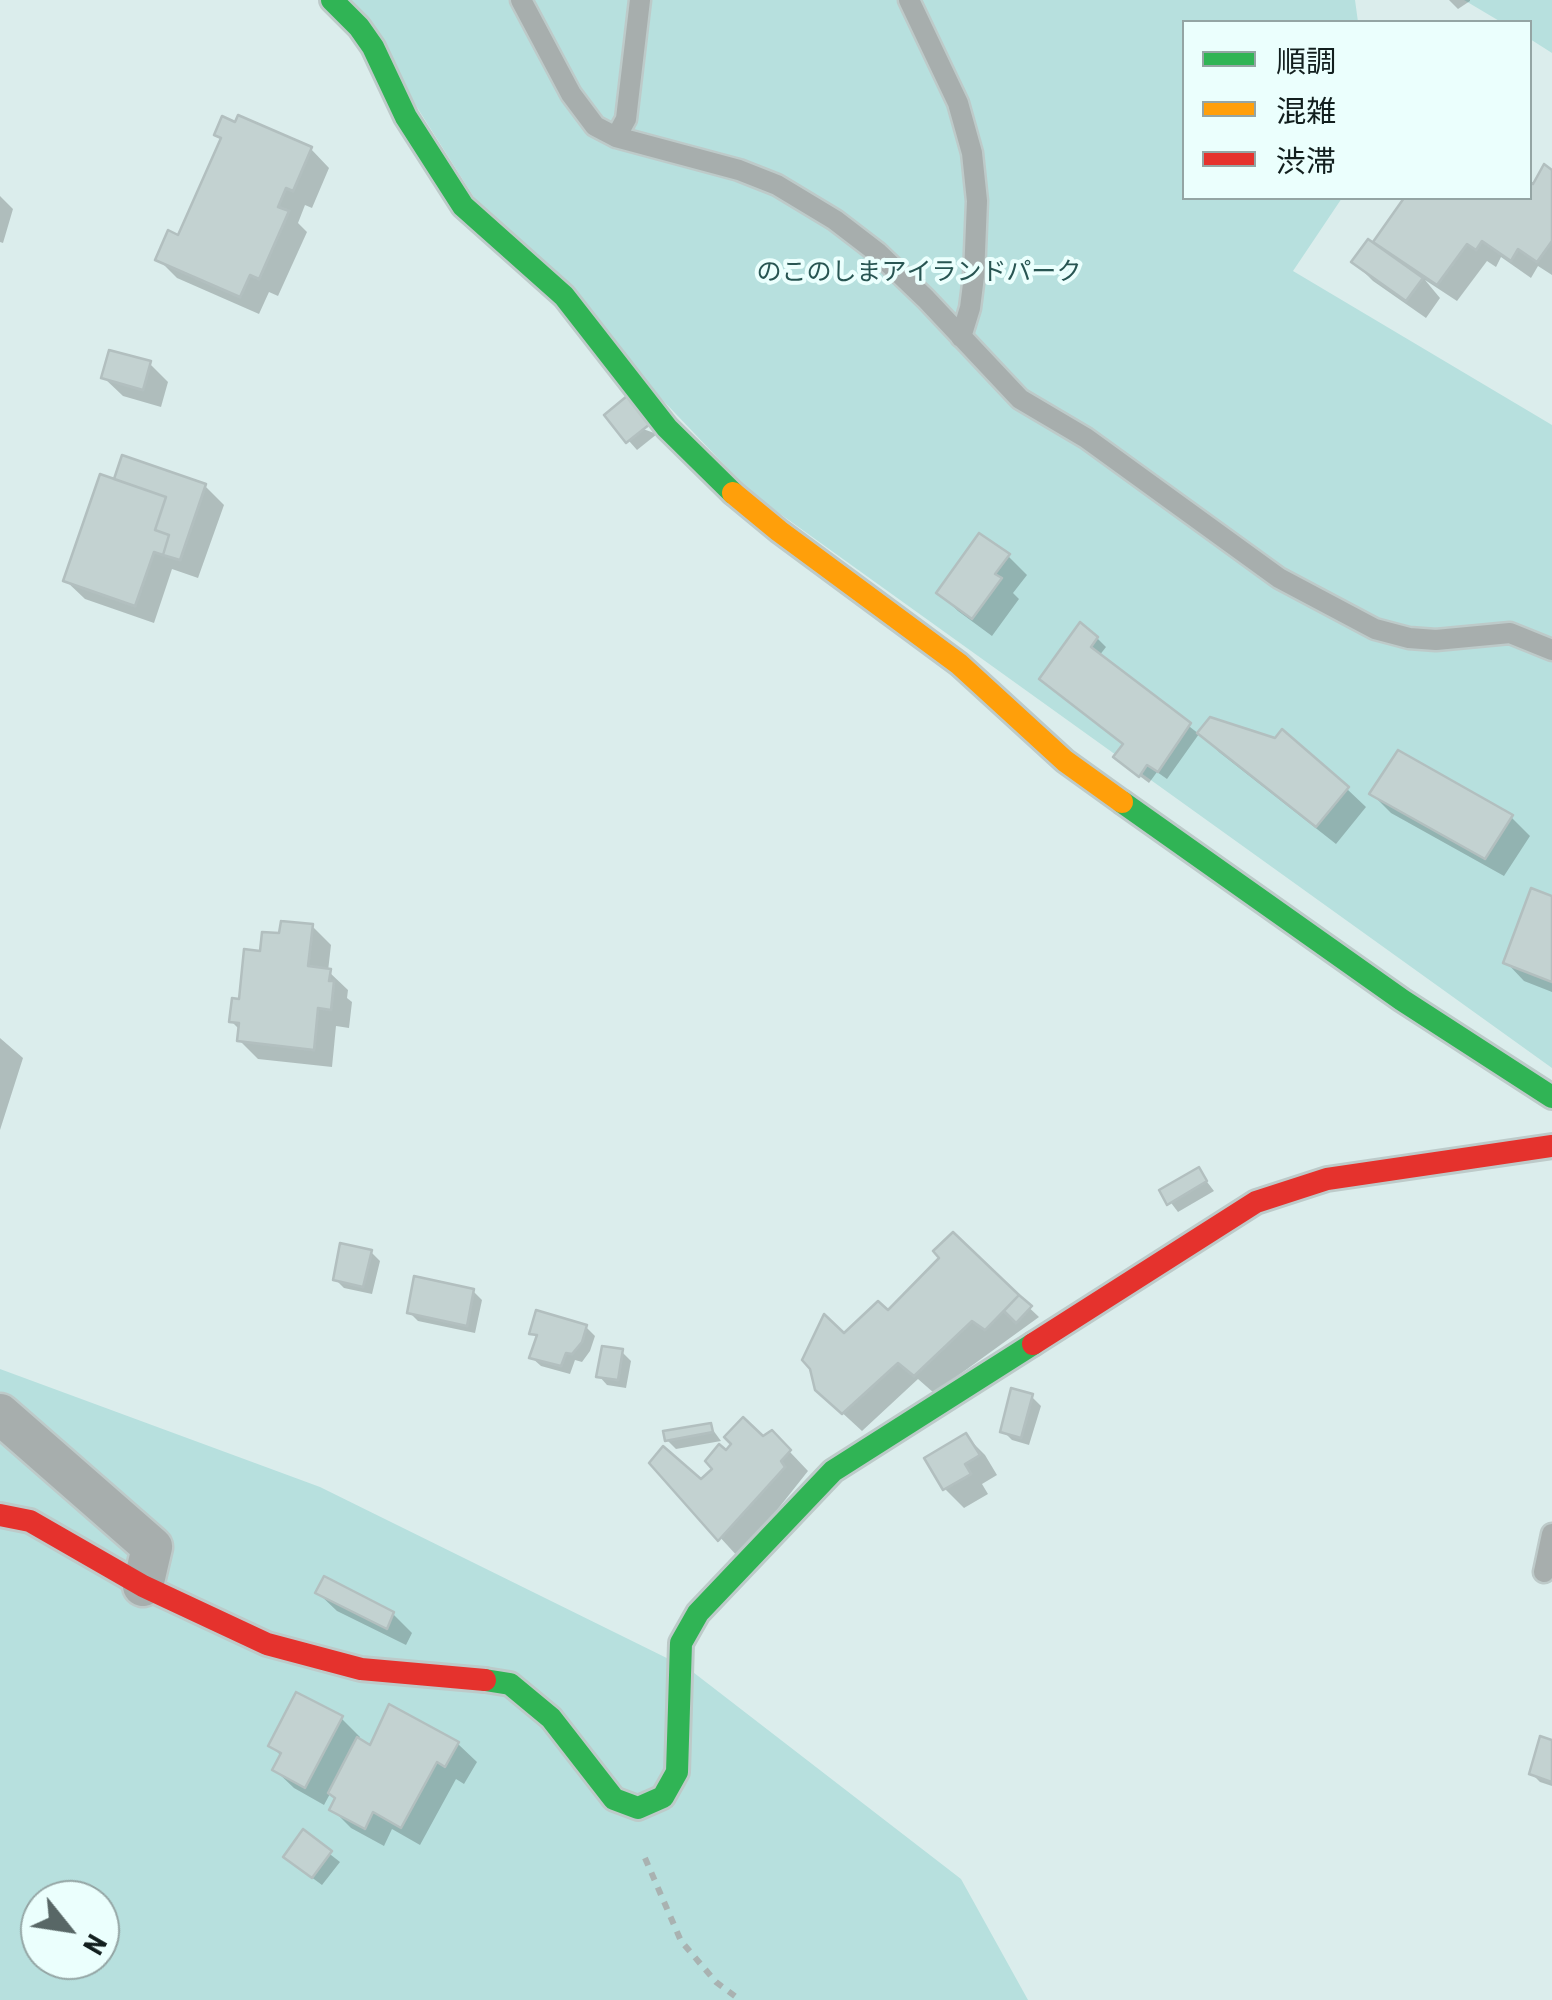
<!DOCTYPE html>
<html>
<head>
<meta charset="utf-8">
<style>
  body { margin:0 }
  #map { position:relative; width:1552px; height:2000px; overflow:hidden; background:#dbedec; font-family:"Roboto Condensed","Noto Sans JP",sans-serif }
  canvas { display:block }
  .legend { position:absolute; left:1182px; top:20px; width:350px; height:180px; box-sizing:border-box; background:#ebfffd; border:2px solid #94a5a4; margin:0; padding:12px 18px; list-style:none; font-size:30px; color:#121f1e }
  .legend li { display:flex; align-items:center; gap:20px; height:50px }
  .legend b { width:50px; border:2px solid #94a5a4 }
  .north { position:absolute; left:20px; top:1880px; width:100px; height:100px; box-sizing:border-box; background:#ebfffd; border:2px solid #94a5a4; border-radius:50%; rotate:120deg; font-size:28px; font-weight:700; line-height:40px; text-align:center; color:#121f1e }
  .north::after { content:''; display:block; margin:auto; width:35px; height:45px; background:#586766; clip-path:polygon(50% 0,100% 100%,50% 72%,0 100%) }
</style>
</head>
<body>
<div id="map">
<canvas width="1552" height="2000"></canvas>
<ul class="legend">
<li><b style="height:12px;background:#30b455"></b>順調</li>
<li><b style="height:12px;background:#ff9f0a"></b>混雑</li>
<li><b style="height:12px;background:#e5322d"></b>渋滞</li>
</ul>
<div class="north">N</div>
</div>
<script>
const c = document.querySelector('canvas').getContext('2d');
c.lineJoin = 'round';
function fillPath(path, color) { c.fillStyle = color; c.fill(path, 'evenodd'); }
const shape = rows => new Path2D(rows.map(r => 'M' + r).join(''));
function stroke(path, color, width, dash) { c.strokeStyle = color; c.lineWidth = width; c.lineCap = dash ? 'butt' : 'round'; c.setLineDash(dash || []); c.stroke(path); }
function drawText(font, color, halo, rows, align = 'center') {
  c.font = font + ' "Roboto Condensed","Noto Sans JP",sans-serif'; c.lineWidth = 8; c.setLineDash([]); c.textBaseline = 'middle'; c.strokeStyle = halo; c.fillStyle = color; for (const [text, x, y, turn = 0] of rows) {
    c.save(); c.translate(x, y); c.rotate((+turn || 0) * Math.PI / 180); c.textAlign = isNaN(turn) ? turn : align; if (halo) c.strokeText(text, 0, 0); c.fillText(text, 0, 0); c.restore();
  }
}
const green = shape([
  [349,0,1355,0,1358,22,1184,22,1184,198,1342,198,1293,271,1552,425,1552,1068,751,493,482,210],
  [1464,0,1552,0,1552,53,1530,39,1530,22,1501,22],
  [0,1369,320,1487,689,1669,961,1879,1028,2000,0,2000],
  [40,1900,100,1900,100,1960,40,1960]
]);
const shadow = shape([
  [1449,0,1470,0,1470,1,1458,9],
  [217,134,311,149,329,168,312,208,305,205,298,223,307,232,278,296,269,292,259,314,177,278,158,259,179,239,223,140],
  [1552,173,1552,275,1538,266,1531,278,1501,257,1496,267,1487,261,1457,301,1425,280,1440,298,1426,318,1373,281,1354,262,1373,246,1407,198,1530,198,1530,185,1533,188],
  [0,196,13,209,3,243,0,242],
  [149,363,168,382,161,407,123,396,104,378],
  [607,416,657,434,637,450],
  [115,482,205,486,224,505,198,578,172,569,154,623,85,599,66,581],
  [1008,556,1027,575,1013,593,1019,599,992,636,958,611,939,593],
  [1097,638,1106,647,1099,656,1199,734,1167,779,1157,772,1149,783,1125,765,1126,745,1051,688],
  [1201,733,1347,789,1366,807,1336,844,1219,752],
  [1372,794,1511,817,1530,836,1504,876,1391,813],
  [1552,899,1552,992,1524,981,1506,962],
  [312,926,331,945,328,971,348,990,347,998,352,1002,349,1028,336,1026,332,1067,258,1059,239,1040,241,1031,232,1022,262,953,282,936],
  [0,1038,23,1058,0,1130],
  [1198,1170,1214,1191,1178,1212,1162,1191],
  [953,1236,1039,1317,934,1393,918,1379,862,1431,837,1408,844,1337,888,1313,942,1258],
  [371,1252,380,1261,372,1294,344,1288,335,1279],
  [473,1291,482,1300,475,1333,418,1321,409,1312],
  [586,1327,595,1336,590,1351,582,1362,575,1360,570,1374,541,1366,532,1358,538,1339,532,1333],
  [622,1352,631,1361,626,1388,607,1385,599,1376],
  [1032,1397,1041,1406,1029,1445,1012,1440,1003,1431],
  [710,1426,721,1441,676,1449,667,1440],
  [772,1433,808,1471,739,1558,652,1463,701,1483,726,1453],
  [966,1436,985,1455,997,1475,982,1484,988,1494,964,1508,945,1489],
  [318,1593,393,1614,412,1633,406,1645,337,1611],
  [341,1718,360,1737,358,1741,371,1748,458,1744,477,1762,464,1784,456,1779,420,1845,392,1829,384,1846,351,1828,332,1809,337,1799,331,1792,324,1805,294,1788,275,1770,282,1757,271,1745],
  [1552,1743,1552,1786,1540,1782,1531,1773],
  [303,1833,340,1862,322,1885,295,1865]
]);
const building = shape([
  [238,115,312,147,293,191,286,188,278,207,289,211,259,279,250,275,240,297,155,260,168,230,178,235,221,138,214,135,222,116,235,122,238,115],
  [1544,164,1552,170,1552,241,1537,262,1518,249,1511,261,1482,241,1476,250,1467,244,1437,285,1373,242,1404,198,1530,198,1530,182,1533,184,1544,164],
  [1368,239,1423,278,1406,301,1351,262,1368,239],
  [109,350,151,361,143,390,101,378,109,350],
  [627,396,650,424,626,443,604,415,627,396],
  [122,455,206,484,180,560,163,555,169,535,155,530,166,497,114,479,122,455],
  [100,474,166,497,155,530,169,535,163,555,154,552,135,606,63,581,100,474],
  [979,533,1010,554,995,574,1002,578,972,619,936,593,979,533],
  [1080,622,1098,637,1091,647,1191,723,1158,772,1147,765,1139,777,1113,757,1123,744,1039,679,1080,622],
  [1210,717,1275,738,1282,729,1349,787,1316,827,1197,733,1210,717],
  [1398,750,1513,815,1485,859,1369,794,1398,750],
  [1531,888,1552,896,1552,982,1503,963,1531,888],
  [281,921,313,924,308,966,331,969,329,981,334,981,331,1010,318,1008,314,1050,237,1041,239,1023,229,1022,232,998,239,999,244,949,260,951,262,932,279,933,281,921],
  [1199,1167,1207,1181,1167,1205,1159,1190,1199,1167],
  [953,1232,1019,1295,985,1330,972,1321,914,1376,898,1363,842,1414,815,1390,810,1369,802,1360,824,1314,844,1333,878,1301,888,1310,939,1258,933,1251,953,1232],
  [340,1243,372,1250,363,1287,333,1280,340,1243],
  [414,1276,474,1289,467,1326,407,1313,414,1276],
  [1019,1295,1032,1306,1016,1323,1004,1311,1019,1295],
  [536,1310,587,1325,582,1342,572,1354,566,1353,561,1366,529,1358,537,1335,529,1334,536,1310],
  [602,1346,623,1349,618,1380,596,1377,602,1346],
  [1011,1388,1033,1394,1021,1438,1000,1432,1011,1388],
  [743,1417,763,1436,772,1430,791,1450,781,1461,785,1467,718,1541,649,1463,663,1446,701,1479,712,1469,705,1461,719,1444,726,1450,731,1444,724,1437,743,1417],
  [711,1423,713,1432,665,1441,663,1431,711,1423],
  [966,1433,980,1455,965,1464,971,1474,943,1490,924,1458,966,1433],
  [324,1576,394,1612,387,1629,315,1593,324,1576],
  [296,1692,343,1716,305,1788,272,1770,281,1753,268,1746,296,1692],
  [389,1704,459,1742,445,1767,437,1762,401,1828,373,1812,365,1829,329,1810,335,1798,328,1793,357,1737,370,1745,389,1704],
  [1540,1736,1552,1740,1552,1782,1529,1774,1540,1736],
  [303,1829,332,1851,312,1878,283,1857,303,1829]
]);
const path = shape([
  [645,1858,681,1941,716,1982,740,2000]
]);
const lane = shape([
  [521,0,571,94,595,126,616,137,739,170,777,185,835,220,878,253,926,299,1020,399,1086,438,1279,578,1375,629,1409,638,1436,640,1510,633,1552,650],
  [909,0,958,103,972,153,977,201,974,276,970,308,961,337],
  [616,137,626,119,640,0],
  [1544,1572,1552,1534]
]);
const street = shape([
  [0,1414,152,1547,143,1586]
]);
const fast = shape([
  [332,0,359,27,373,47,406,117,463,206,564,296,667,428,733,493],
  [1122,802,1402,1000,1552,1097],
  [485,1680,510,1684,551,1718,614,1799,638,1808,663,1797,677,1772,681,1643,698,1613,833,1471,1033,1344]
]);
const slow = shape([
  [733,493,779,531,959,664,1065,761,1122,802]
]);
const jam = shape([
  [1033,1344,1256,1202,1327,1179,1552,1146],
  [0,1515,30,1521,143,1586,267,1644,361,1669,485,1680]
]);
const parkNames = [
  ["のこのしまアイランドパーク",919,274]
];
fillPath(green, '#b7e0de');
fillPath(shadow, '#0003');
fillPath(building, '#c3d2d1');
stroke(building, '#b2bfbf', 2.5);
stroke(lane, '#bdcac9', 25);
stroke(street, '#bdcac9', 45);
stroke(fast, '#bdcac9', 28);
stroke(slow, '#bdcac9', 28);
stroke(jam, '#bdcac9', 28);
stroke(path, '#a9b2b1', 6, [8, 8]);
stroke(lane, '#a7aead', 20);
stroke(street, '#a7aead', 40);
stroke(fast, '#30b455', 22);
stroke(slow, '#ff9f0a', 22);
stroke(jam, '#e5322d', 22);
drawText('25px', '#285552', '#ebfffd', parkNames);
</script>
</body>
</html>
